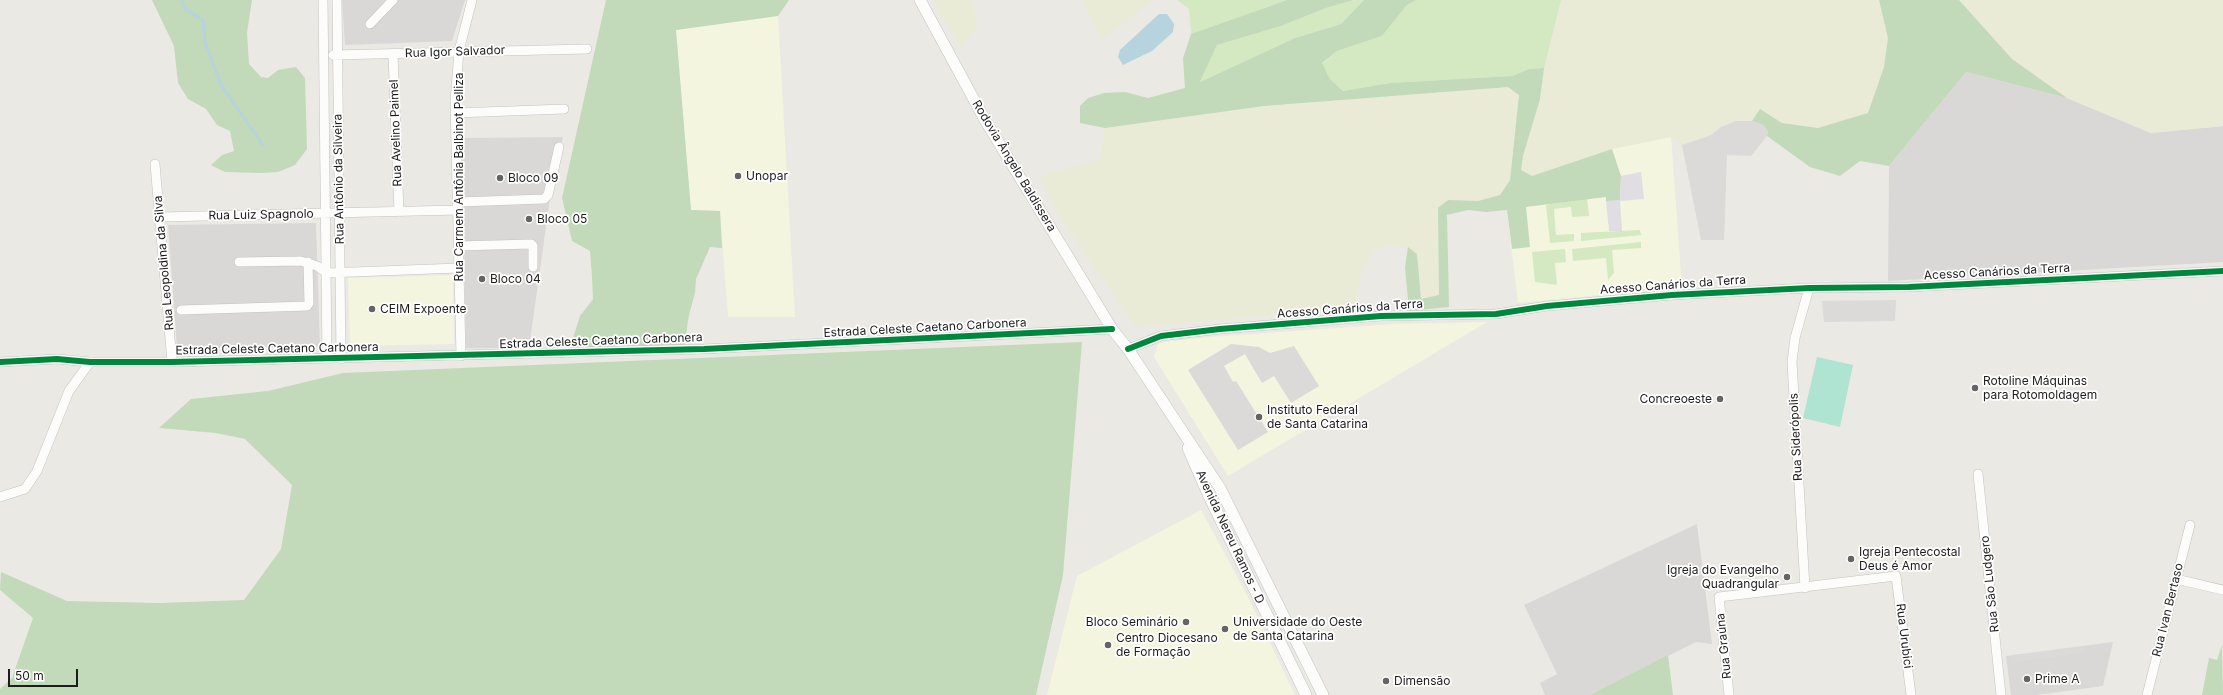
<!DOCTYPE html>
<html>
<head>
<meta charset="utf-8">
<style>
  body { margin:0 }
  #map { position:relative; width:2223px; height:695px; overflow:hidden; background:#ebe9e4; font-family:Inter,sans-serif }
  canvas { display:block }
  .scale { position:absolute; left:8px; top:669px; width:70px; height:18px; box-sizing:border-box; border:2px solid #1c1c1c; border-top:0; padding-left:5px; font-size:12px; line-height:14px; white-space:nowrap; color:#1c1c1c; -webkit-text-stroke:3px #fff; paint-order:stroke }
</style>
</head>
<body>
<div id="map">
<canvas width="2223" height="695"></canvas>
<div class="scale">50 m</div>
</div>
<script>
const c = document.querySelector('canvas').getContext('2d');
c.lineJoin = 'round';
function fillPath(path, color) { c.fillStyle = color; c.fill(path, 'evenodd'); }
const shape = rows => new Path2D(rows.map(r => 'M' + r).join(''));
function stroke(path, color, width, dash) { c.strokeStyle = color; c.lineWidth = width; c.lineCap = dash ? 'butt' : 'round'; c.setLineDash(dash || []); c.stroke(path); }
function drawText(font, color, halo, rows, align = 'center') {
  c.font = font + ' Inter,sans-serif'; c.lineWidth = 3.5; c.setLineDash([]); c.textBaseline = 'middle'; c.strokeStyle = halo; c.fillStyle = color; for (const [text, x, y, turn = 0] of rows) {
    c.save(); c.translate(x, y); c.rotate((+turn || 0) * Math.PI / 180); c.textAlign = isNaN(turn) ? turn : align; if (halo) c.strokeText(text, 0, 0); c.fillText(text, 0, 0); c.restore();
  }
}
const residential = shape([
  [342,0,465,0,452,41,345,45],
  [1966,72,2067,98,2151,133,2223,126,2223,262,1888,281,1889,166],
  [563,137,551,191,529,348,466,348,462,138],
  [316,223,320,347,177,348,168,225],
  [1697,524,1712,644,1696,642,1590,695,1545,695,1540,683,1557,674,1524,605],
  [2113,642,2103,686,2037,695,2011,695,2006,656]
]);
const education = shape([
  [778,16,795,317,728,317,720,211,691,210,676,30],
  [1671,137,1682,287,1518,303,1507,210,1612,149],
  [453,275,454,344,350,346,348,278],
  [1487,322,1228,476,1154,357,1158,344,1163,342,1209,337,1394,324],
  [1201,510,1247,595,1295,695,1047,695,1077,576]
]);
const farmland = shape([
  [932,0,973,0,977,26,961,48],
  [1082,0,1152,0,1102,40],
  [1561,0,1879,0,1888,38,1884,67,1868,113,1818,128,1782,123,1760,109,1752,121,1736,121,1721,127,1711,135,1682,145,1671,137,1612,149,1531,176,1521,170,1523,156,1540,99,1544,68],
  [1959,0,2223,0,2223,126,2151,133,2067,98,2012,59],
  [1508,86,1519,95,1510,180,1500,195,1478,201,1448,200,1438,208,1439,295,1421,299,1417,254,1408,247,1387,246,1374,251,1361,272,1356,307,1136,327,1063,222,1039,176,1100,159,1105,128,1264,106]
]);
const grass = shape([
  [1177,0,1287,0,1191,34,1189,9],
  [1355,0,1364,0,1341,24,1295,38,1200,82,1217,45,1281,26,1326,8],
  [1416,0,1561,0,1544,68,1529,69,1512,76,1390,83,1343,91,1330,79,1322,64,1337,51,1382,36,1407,5],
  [1587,198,1589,216,1572,217,1571,207,1554,209,1556,235,1574,234,1574,241,1550,243,1546,205],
  [1640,230,1641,235,1581,241,1581,233],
  [1641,242,1641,248,1612,250,1614,273,1608,280,1606,258,1573,261,1572,249],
  [1565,249,1566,262,1555,263,1557,285,1535,282,1532,252]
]);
const forest = shape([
  [152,0,252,0,247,33,249,64,261,77,268,78,278,70,296,67,305,78,307,149,295,165,278,172,262,173,225,172,211,165,222,155,234,151,230,131,217,125,206,109,188,99,178,83,174,46],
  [606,0,789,0,778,16,676,30,691,210,720,211,722,248,710,247,696,279,695,293,689,315,684,347,574,349,572,341,580,316,593,299,592,277,590,251,572,241,562,198],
  [1287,0,1354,0,1326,8,1281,26,1217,45,1200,82,1295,38,1341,24,1364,0,1416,0,1407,5,1382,36,1337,51,1322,63,1330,79,1343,91,1390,83,1512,76,1529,69,1544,68,1540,99,1523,156,1521,170,1532,176,1612,149,1621,176,1620,201,1606,201,1606,197,1526,207,1530,247,1512,249,1507,210,1486,212,1468,210,1447,215,1449,307,1409,311,1405,267,1408,247,1417,254,1421,299,1439,295,1438,208,1448,200,1478,201,1500,195,1510,180,1519,95,1508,87,1264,106,1105,128,1080,123,1080,106,1088,98,1104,93,1125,92,1148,98,1185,88,1183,58,1191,34],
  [1879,0,1959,0,2012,59,2067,98,1966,72,1889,166,1860,161,1840,176,1810,167,1767,136,1768,131,1763,125,1752,121,1760,109,1782,123,1818,128,1868,113,1884,67,1888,38],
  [1082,342,1063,575,1036,695,0,695,0,689,12,678,33,618,0,590,1,572,67,601,159,603,244,600,281,549,292,485,245,439,216,433,159,428,191,399,268,391,343,373],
  [2222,645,2223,695,2202,695,2209,658,2217,660],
  [1668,655,1673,695,1590,695]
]);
const pitch = shape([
  [1817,357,1853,365,1840,427,1803,418]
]);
const parking = shape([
  [1736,121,1752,121,1763,125,1768,131,1767,136,1751,156,1727,155,1724,240,1701,240,1682,145,1711,135,1721,127],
  [1896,300,1895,321,1824,322,1822,301],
  [1231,344,1259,347,1270,353,1294,346,1319,386,1291,403,1274,376,1262,383,1245,354,1224,366,1233,382,1236,381,1268,432,1238,450,1188,370],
  [2084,647,2084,653,2015,662,2014,655]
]);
const plaza = shape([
  [1641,172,1644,199,1620,201,1622,231,1609,231,1606,201,1620,200,1621,176]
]);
const water = shape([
  [1159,14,1167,14,1174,24,1173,32,1152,51,1123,65,1118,57,1120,50]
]);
const stream = shape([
  [182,0,185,9,203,20,205,42,221,85,263,145]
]);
const minor = shape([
  [323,0,327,358],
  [337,0,341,359],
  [370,24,393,0],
  [393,54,399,212],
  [333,55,587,49],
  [456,113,564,109],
  [155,164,172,362],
  [458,202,544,199,548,195,559,147],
  [161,217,458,210],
  [458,246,531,244,533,246,533,267],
  [239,262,301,261,317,266,327,273,459,268],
  [181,310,307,306,309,303,308,262],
  [1128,349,1161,336,1220,329,1381,316,1496,314,1547,306,1672,295,1809,288,1909,287,2223,271],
  [461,356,455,101,459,51,472,0],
  [0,362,57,359,90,362,172,362,704,349,1112,329],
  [1978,474,2001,695],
  [0,497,25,489,37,471,69,391,90,362],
  [2176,579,2223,590],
  [1805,588,1792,362,1795,338,1809,288],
  [1729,695,1719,597,1896,576,1911,695],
  [2147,695,2190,525]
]);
const tertiary = shape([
  [920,0,985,120,1112,329,1128,349,1220,488,1323,695],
  [1188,448,1208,494,1306,695]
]);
const cycleway = shape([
  [1128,349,1161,336,1220,329,1381,316,1496,314,1547,306,1672,295,1809,288,1909,287,2223,271],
  [0,362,57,359,90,362,172,362,704,349,1112,329]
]);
const markers = [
  [738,176,4,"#646462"],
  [500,178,4,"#646462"],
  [529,219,4,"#646462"],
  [482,279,4,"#646462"],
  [372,309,4,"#646462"],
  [1975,388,4,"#646462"],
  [1720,399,4,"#646462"],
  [1259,417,4,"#646462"],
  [1851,559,4,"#646462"],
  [1787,577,4,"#646462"],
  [1186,622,4,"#646462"],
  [1225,629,4,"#646462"],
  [1108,645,4,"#646462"],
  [2027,679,4,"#646462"],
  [1386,681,4,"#646462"]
];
const streetNames = [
  ["Rua Igor Salvador",455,52,-2],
  ["Rua Avelino Paimel",396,133,-92],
  ["Rodovia Ângelo Baldissera",1014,166,59],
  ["Rua Carmem Antônia Balbinot Pelliza",459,177,-90],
  ["Rua Antônio da Silveira",339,179,-91],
  ["Rua Luiz Spagnolo",261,215,-1],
  ["Rua Leopoldina da Silva",164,263,-95],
  ["Acesso Canários da Terra",1997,272,-3],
  ["Acesso Canários da Terra",1673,285,-4],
  ["Acesso Canários da Terra",1350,309,-4],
  ["Estrada Celeste Caetano Carbonera",925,328,-3],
  ["Estrada Celeste Caetano Carbonera",601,341,-2],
  ["Estrada Celeste Caetano Carbonera",277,349,-1],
  ["Rua Siderópolis",1796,437,-93],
  ["Avenida Nereu Ramos - D",1230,537,65],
  ["Rua São Ludgero",1990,584,-96],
  ["Rua Ivan Bertaso",2168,610,-76],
  ["Rua Urubici",1904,636,83],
  ["Rua Graúna",1724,646,-96]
];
const poiNames = [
  ["Unopar",746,176],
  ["Bloco 09",508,178],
  ["Bloco 05",537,219],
  ["Bloco 04",490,279],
  ["CEIM Expoente",380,309],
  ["Rotoline Máquinas",1983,381],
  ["para Rotomoldagem",1983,395],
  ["Concreoeste",1712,399,"right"],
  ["Instituto Federal",1267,410],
  ["de Santa Catarina",1267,424],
  ["Igreja Pentecostal",1859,552],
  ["Deus é Amor",1859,566],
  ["Igreja do Evangelho",1779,570,"right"],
  ["Quadrangular",1779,584,"right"],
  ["Bloco Seminário",1178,622,"right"],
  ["Universidade do Oeste",1233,622],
  ["de Santa Catarina",1233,636],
  ["Centro Diocesano",1116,638],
  ["de Formação",1116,652],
  ["Prime A",2035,679],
  ["Dimensão",1394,681]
];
fillPath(residential, '#dad8d6');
fillPath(education, '#f4f5de');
fillPath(farmland, '#e9ebd7');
fillPath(grass, '#d4e9c1');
fillPath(forest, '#c2dab9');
fillPath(pitch, '#aee4d1');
fillPath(parking, '#dbdad8');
fillPath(plaza, '#e0dee3');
fillPath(water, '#b6d3de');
stroke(stream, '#b6d3de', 3);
stroke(minor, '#c3c2c0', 10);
stroke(tertiary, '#c3c2c0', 12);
stroke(minor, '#fcfcfb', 9);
stroke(tertiary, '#fcfcfb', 11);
stroke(cycleway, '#00873e', 6);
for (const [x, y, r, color] of markers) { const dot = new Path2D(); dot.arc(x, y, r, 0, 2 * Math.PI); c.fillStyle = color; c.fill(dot); stroke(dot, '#fff', 1.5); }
drawText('12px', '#1c1c1c', '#fff', streetNames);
drawText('12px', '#1c1c1c', '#fff', poiNames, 'left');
</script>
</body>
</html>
